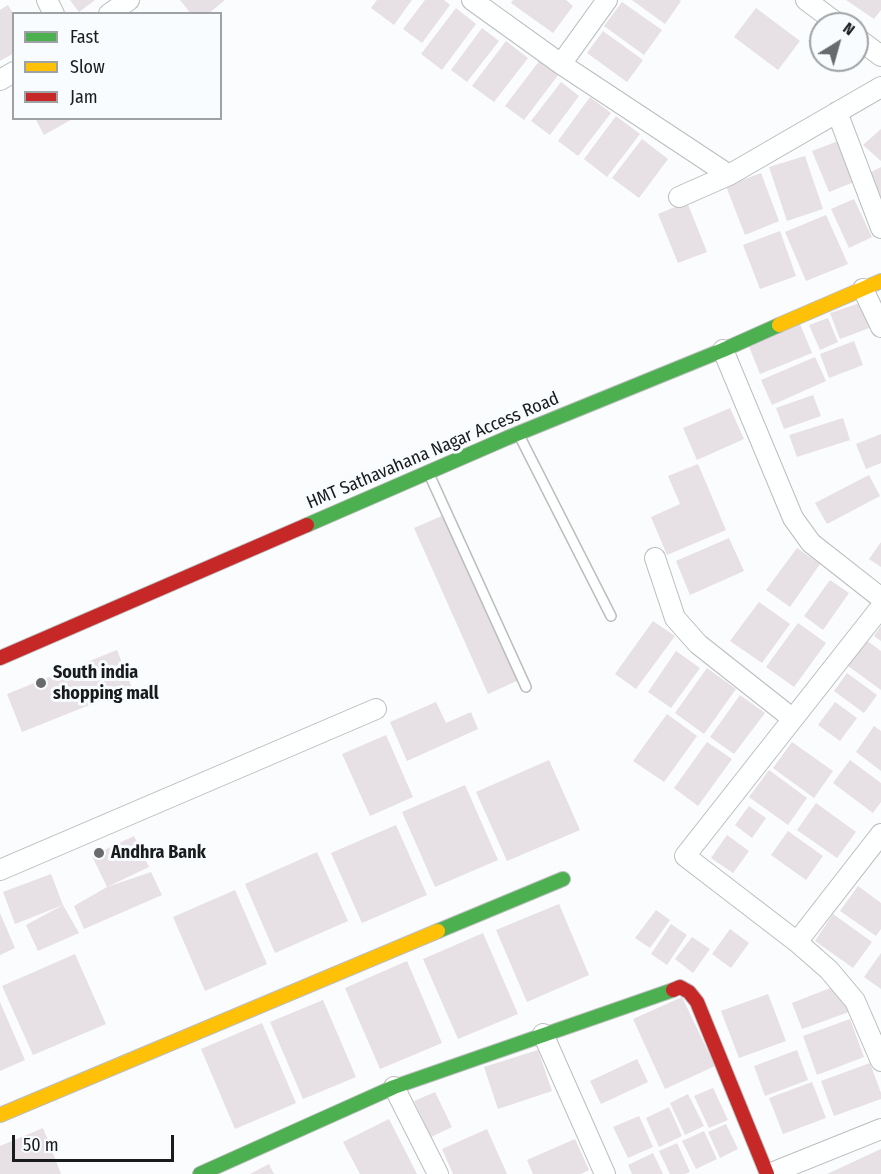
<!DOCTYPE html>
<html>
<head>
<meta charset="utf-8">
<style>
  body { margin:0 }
  #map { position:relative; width:881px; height:1174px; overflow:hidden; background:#fafcfd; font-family:"Fira Sans Condensed",sans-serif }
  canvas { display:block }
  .legend { position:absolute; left:12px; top:12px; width:210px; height:108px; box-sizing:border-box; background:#f9fcfe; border:2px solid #9fa2a4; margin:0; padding:8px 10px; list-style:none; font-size:18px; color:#191b1c }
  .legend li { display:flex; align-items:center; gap:12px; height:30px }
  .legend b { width:30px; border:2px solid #9fa2a4 }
  .north { position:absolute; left:809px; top:12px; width:60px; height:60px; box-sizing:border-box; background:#f9fcfe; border:2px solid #9fa2a4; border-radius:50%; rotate:37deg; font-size:16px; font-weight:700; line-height:24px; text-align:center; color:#191b1c }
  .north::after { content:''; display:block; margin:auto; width:21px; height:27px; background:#686a6b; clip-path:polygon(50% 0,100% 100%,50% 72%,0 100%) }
  .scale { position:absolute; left:12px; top:1135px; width:162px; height:27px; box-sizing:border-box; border:3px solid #191b1c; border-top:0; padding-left:8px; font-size:18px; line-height:21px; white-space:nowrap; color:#191b1c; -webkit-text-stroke:4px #f9fcfe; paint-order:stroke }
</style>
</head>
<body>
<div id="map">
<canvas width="881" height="1174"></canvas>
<ul class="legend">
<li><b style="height:8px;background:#4caf50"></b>Fast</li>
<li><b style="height:8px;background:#ffc107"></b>Slow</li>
<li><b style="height:8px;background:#c62828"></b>Jam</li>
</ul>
<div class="north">N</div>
<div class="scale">50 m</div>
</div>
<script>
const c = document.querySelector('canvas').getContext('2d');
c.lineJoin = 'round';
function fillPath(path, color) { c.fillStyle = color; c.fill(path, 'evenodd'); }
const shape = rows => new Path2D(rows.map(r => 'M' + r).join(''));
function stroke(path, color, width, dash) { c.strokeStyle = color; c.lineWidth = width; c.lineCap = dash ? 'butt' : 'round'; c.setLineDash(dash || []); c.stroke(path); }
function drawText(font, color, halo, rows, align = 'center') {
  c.font = font + ' "Fira Sans Condensed",sans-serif'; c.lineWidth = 6; c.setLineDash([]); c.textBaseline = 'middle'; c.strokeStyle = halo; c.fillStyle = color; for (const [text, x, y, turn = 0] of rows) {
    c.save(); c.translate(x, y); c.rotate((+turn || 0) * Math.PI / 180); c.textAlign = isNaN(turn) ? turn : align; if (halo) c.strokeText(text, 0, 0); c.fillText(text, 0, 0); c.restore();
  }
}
const building = shape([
  [70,0,95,0,79,12],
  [180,0,225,0,208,14,191,14],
  [377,0,412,0,394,25,371,8],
  [425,0,444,0,450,5,422,43,403,29],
  [513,0,566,0,573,6,553,33,511,3],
  [632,0,679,0,681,1,665,24],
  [846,0,881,0,881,10,874,19],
  [622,2,662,30,644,55,604,26],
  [8,5,14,15,14,53,0,61,0,10],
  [456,8,476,24,442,70,421,54],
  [756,8,800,41,778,70,734,37],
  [482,28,499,41,467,82,451,70],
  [603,31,643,60,627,82,587,53],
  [506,41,528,58,494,102,472,86],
  [540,60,559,74,524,120,505,106],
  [561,82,579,96,550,135,531,121],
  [590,97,611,113,578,156,558,141],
  [616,116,640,134,607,177,584,159],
  [35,118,74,118,44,135],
  [881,129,881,161,863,145],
  [642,139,668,159,639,198,612,178],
  [838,141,854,182,829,192,812,151],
  [805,156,823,209,787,221,769,167],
  [881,167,881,202,869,173],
  [761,173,779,221,745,235,726,186],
  [854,199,872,237,849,248,831,209],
  [687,202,707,252,678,263,658,214],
  [826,215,848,264,806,281,785,232],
  [780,231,796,276,760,289,743,245],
  [863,302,872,327,840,339,830,313],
  [828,318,838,342,820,350,809,325],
  [800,324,812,353,760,374,748,344],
  [854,341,863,365,829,378,820,354],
  [815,357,826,381,772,405,761,380],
  [813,395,821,416,784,429,776,408],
  [730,408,744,439,697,460,683,428],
  [843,418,850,440,797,457,789,435],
  [881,434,881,463,866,469,856,444],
  [698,464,726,530,667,555,651,517,680,504,668,476],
  [869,475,880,496,827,524,815,503],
  [444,515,519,680,488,694,414,528],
  [729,538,744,571,690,595,676,561],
  [881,542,881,567,869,559],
  [797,548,820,564,790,607,766,590],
  [830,580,849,593,823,630,804,616],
  [759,602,790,624,762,663,730,641],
  [653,621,675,636,636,689,615,674],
  [798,623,826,643,794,687,766,667],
  [881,626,881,641,874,636],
  [866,640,881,651,881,690,848,666],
  [117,650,132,688,22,732,7,694],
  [676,651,700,668,671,708,648,692],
  [707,668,736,689,704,734,675,713],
  [847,673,877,695,864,713,834,691],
  [740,695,765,713,734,754,710,737],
  [436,702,446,723,471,712,478,729,407,761,390,722],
  [835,702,857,718,840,741,818,725],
  [667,714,697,736,664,782,633,761],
  [874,726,881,731,881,771,856,752],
  [386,735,413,797,370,816,342,754],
  [707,742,732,759,698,806,674,788],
  [792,742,833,771,814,798,773,768],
  [549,760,580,830,507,861,476,792],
  [850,760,881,783,881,802,873,813,833,783],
  [769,770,807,798,788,825,749,797],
  [465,785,498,860,435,887,402,812],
  [816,803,856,832,837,858,797,830],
  [749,806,766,818,752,838,735,825],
  [396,825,427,895,362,923,331,853],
  [788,831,823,856,806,880,771,855],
  [727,835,749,851,733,873,711,858],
  [134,836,149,867,107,887,151,872,162,895,84,929,74,906,107,887,92,856],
  [317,852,348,921,275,953,245,884],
  [51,874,63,905,15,924,3,892],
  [858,886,881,903,881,929,876,936,840,911],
  [235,890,267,964,205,991,173,917],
  [559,904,589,975,527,1002,496,930],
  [63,905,79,933,38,951,26,925],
  [656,910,670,920,650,948,635,938],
  [0,913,15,948,0,955],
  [833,914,872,942,853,968,815,941],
  [671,924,687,935,667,965,651,954],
  [730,929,749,943,731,968,712,954],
  [483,933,518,1014,458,1039,423,959],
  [692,937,710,949,693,973,675,959],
  [881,953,881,989,864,977],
  [75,954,106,1024,33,1055,2,986],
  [407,961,442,1043,380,1069,345,988],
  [838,985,849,1012,802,1029,792,1003],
  [768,994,786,1041,739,1058,721,1011],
  [682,997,715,1066,665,1089,633,1019],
  [323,1000,356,1077,303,1099,270,1022],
  [0,1002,25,1060,0,1071],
  [850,1019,864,1057,817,1075,803,1036],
  [262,1023,296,1103,235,1129,201,1049],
  [538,1050,552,1091,498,1109,484,1067],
  [797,1050,808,1080,765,1096,754,1066],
  [637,1059,648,1082,601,1104,590,1081],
  [870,1063,881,1093,881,1099,834,1116,821,1081],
  [812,1082,826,1118,783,1134,769,1098],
  [713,1088,728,1120,709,1128,694,1096],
  [435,1092,452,1127,431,1137,414,1101],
  [688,1094,704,1126,685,1135,670,1103],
  [669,1107,682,1136,659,1147,646,1118],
  [639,1116,653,1147,628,1158,613,1127],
  [389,1119,417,1174,360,1174,343,1142],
  [726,1124,738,1149,720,1158,708,1132],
  [43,1128,61,1174,0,1174,0,1146],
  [487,1129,507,1174,453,1174,442,1149],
  [704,1131,717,1159,696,1169,682,1141],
  [575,1139,589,1170,581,1174,533,1174,527,1160],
  [677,1143,690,1172,685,1174,670,1174,659,1151],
  [881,1149,881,1174,827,1174],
  [653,1153,663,1174,632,1174,628,1165],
  [269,1164,274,1174,250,1174]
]);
const lane = shape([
  [520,437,611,616],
  [429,474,526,687]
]);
const street = shape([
  [47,0,54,14],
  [472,0,561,64,729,175],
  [806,0,838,24],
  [109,14,129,0],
  [857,38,881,56],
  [561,64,607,0],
  [0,80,14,72],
  [837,112,881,228],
  [679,197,729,175,881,87],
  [863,289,881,327],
  [723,350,793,518,811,543,881,598],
  [655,558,675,618,698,644,793,719],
  [881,607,685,856,797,942,829,970,855,1001,881,1061],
  [0,870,376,709],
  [797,942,881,834],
  [543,1034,605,1174],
  [394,1087,438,1174],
  [769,1174,881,1129]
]);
const fast = shape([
  [307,525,507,438,723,350,779,325],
  [438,931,563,879],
  [200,1174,394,1087,673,990]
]);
const slow = shape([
  [779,325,881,281],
  [0,1115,438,931]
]);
const jam = shape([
  [0,658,307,525],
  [673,990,680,987,689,992,697,1002,767,1174]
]);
const markers = [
  [41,683,6,"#686a6b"],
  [99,853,6,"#686a6b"]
];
const streetNames = [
  ["HMT Sathavahana Nagar Access Road",433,451,-23]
];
const poiNames = [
  ["South india",53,673],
  ["shopping mall",53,694],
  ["Andhra Bank",111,853]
];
fillPath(building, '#e7e0e4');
stroke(lane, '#bcbdbe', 12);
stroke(street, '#bcbdbe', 22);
stroke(fast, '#bcbdbe', 16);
stroke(slow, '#bcbdbe', 16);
stroke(jam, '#bcbdbe', 16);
stroke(lane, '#feffff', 9);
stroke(street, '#feffff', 20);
stroke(fast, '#4caf50', 14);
stroke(slow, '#ffc107', 14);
stroke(jam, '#c62828', 14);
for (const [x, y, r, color] of markers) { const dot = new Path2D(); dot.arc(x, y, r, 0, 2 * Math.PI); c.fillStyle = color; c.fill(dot); stroke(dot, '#f9fcfe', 2); }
drawText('18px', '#191b1c', '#f9fcfe', streetNames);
drawText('bold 18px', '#191b1c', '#f9fcfe', poiNames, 'left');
</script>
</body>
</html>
